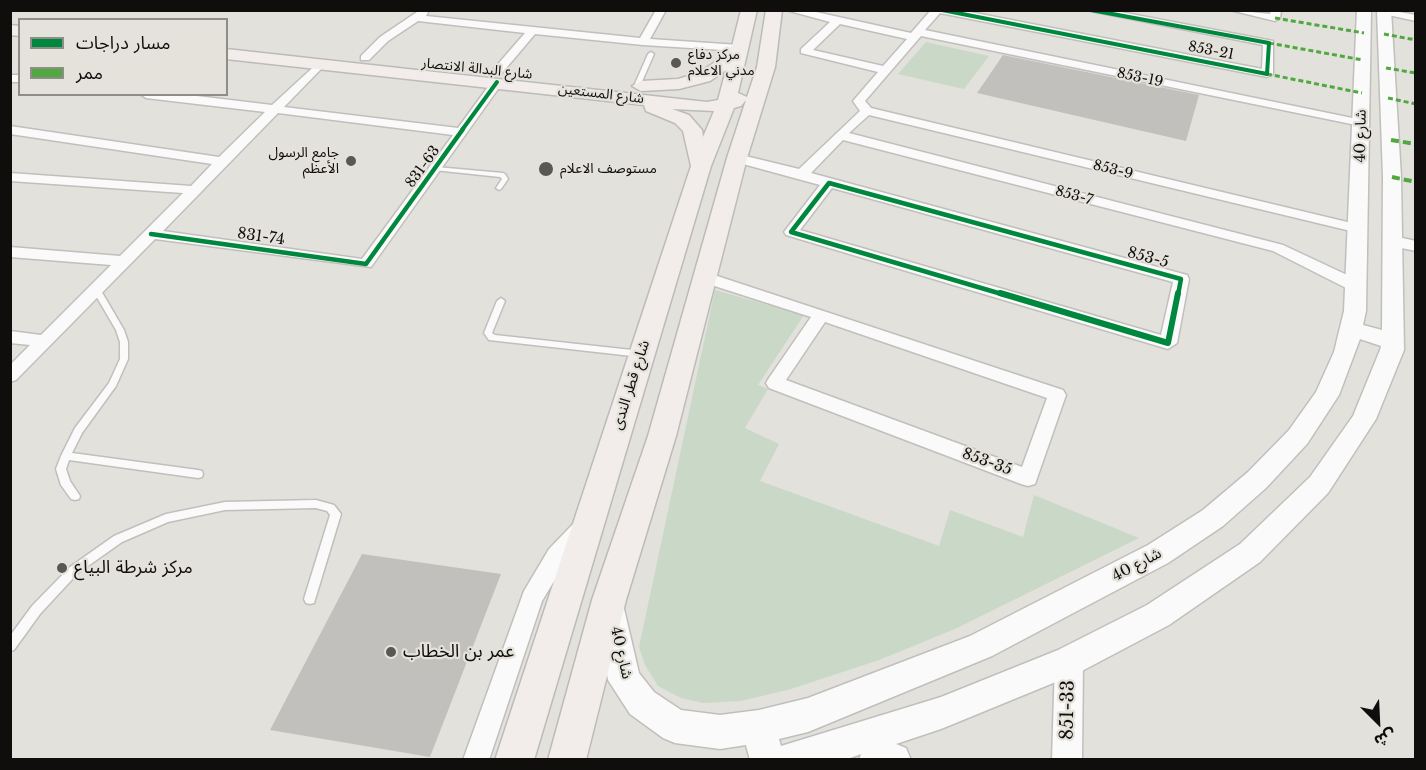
<!DOCTYPE html>
<html>
<head>
<meta charset="utf-8">
<style>
  body { margin:0 }
  #map { position:relative; width:1426px; height:770px; overflow:hidden; background:#e2e1dc; font-family:"Libre Baskerville","Noto Sans Arabic",serif }
  canvas { display:block }
  .frame { position:absolute; inset:0; border:12px solid #0f0e0c; pointer-events:none }
  .legend { position:absolute; left:18px; top:18px; width:210px; height:78px; box-sizing:border-box; background:#e4e2da; border:2px solid #8f8d88; margin:0; padding:8px 10px; list-style:none; font-size:18px; color:#0f0e0c }
  .legend li { display:flex; align-items:center; gap:12px; height:30px }
  .legend b { width:30px; border:2px solid #8f8d88 }
  .north { position:absolute; left:1348px; top:692px; width:60px; height:60px; -webkit-text-stroke:4px #e4e2da; paint-order:stroke; rotate:156deg; font-size:16px; font-weight:700; line-height:24px; text-align:center; color:#0f0e0c }
  .north::after { content:''; display:block; margin:auto; width:21px; height:27px; background:#0f0e0c; clip-path:polygon(50% 0,100% 100%,50% 72%,0 100%) }
</style>
</head>
<body>
<div id="map">
<canvas width="1426" height="770"></canvas>
<div class="frame"></div>
<ul class="legend">
<li><b style="height:8px;background:#00873e"></b>مسار دراجات</li>
<li><b style="height:8px;background:#51a841"></b>ممر</li>
</ul>
<div class="north">ش</div>
</div>
<script>
const c = document.querySelector('canvas').getContext('2d');
c.lineJoin = 'round';
function fillPath(path, color) { c.fillStyle = color; c.fill(path, 'evenodd'); }
const shape = rows => new Path2D(rows.map(r => 'M' + r).join(''));
function stroke(path, color, width, dash) { c.strokeStyle = color; c.lineWidth = width; c.lineCap = dash ? 'butt' : 'round'; c.setLineDash(dash || []); c.stroke(path); }
function drawText(font, color, halo, rows, align = 'center') {
  c.font = font + ' "Libre Baskerville","Noto Sans Arabic",serif'; c.lineWidth = 4.5; c.setLineDash([]); c.textBaseline = 'middle'; c.strokeStyle = halo; c.fillStyle = color; for (const [text, x, y, turn = 0] of rows) {
    c.save(); c.translate(x, y); c.rotate((+turn || 0) * Math.PI / 180); c.textAlign = isNaN(turn) ? turn : align; if (halo) c.strokeText(text, 0, 0); c.fillText(text, 0, 0); c.restore();
  }
}
const green = shape([
  [926,42,989,56,964,89,898,74],
  [715,290,804,315,758,385,768,389,745,428,779,444,760,481,939,546,950,510,1023,537,1034,495,1139,538,955,629,879,660,791,689,741,701,703,703,681,698,658,686,645,665,639,647]
]);
const building = shape([
  [1003,55,1199,95,1186,141,977,93],
  [362,554,501,574,430,757,270,730]
]);
const service = shape([
  [651,52,654,54,640,86,635,87,634,86,648,54,651,52],
  [436,167,503,173,505,174,508,179,501,189,499,190,496,188,502,179,500,177,434,170,434,168,436,167],
  [96,286,100,289,124,330,128,342,128,359,116,386,82,433,72,453,198,470,202,471,203,474,202,477,198,478,69,460,66,469,70,481,80,496,79,499,75,500,71,499,61,485,56,469,61,456,75,428,109,383,120,359,120,342,116,330,92,289,96,286],
  [501,298,505,301,492,333,495,335,641,351,645,354,641,357,489,340,484,333,497,301,501,298],
  [316,500,334,505,341,514,314,603,310,604,306,603,304,599,330,515,327,511,316,508,225,510,168,522,122,542,78,573,40,614,14,650,10,651,10,636,32,606,70,567,114,536,166,514,225,502,316,500]
]);
const minor = shape([
  [420,10,429,10,426,16,640,38,656,10,666,10,650,39,739,45,744,48,739,51,643,45,535,34,502,73,498,74,492,71,525,33,418,21,388,41,369,60,361,60,361,56,380,37,420,10],
  [786,10,807,10,911,33,931,10,960,10,1262,69,1263,45,1086,10,1110,10,1273,41,1273,74,1267,77,940,13,925,30,1362,120,1366,121,1366,127,921,36,865,101,871,108,1364,226,1366,229,1364,232,1359,233,869,115,849,133,1283,245,1362,282,1364,286,1362,290,1350,290,1273,251,843,140,811,173,1187,275,1189,279,1177,343,1168,349,786,235,784,232,820,185,732,161,730,158,737,154,799,169,860,111,853,101,878,72,801,53,801,49,830,22,786,10],
  [840,24,907,39,883,66,813,50,840,24],
  [832,188,1173,282,1161,335,800,230,832,188],
  [1230,10,1270,14,1271,10,1281,10,1280,18,1275,21,1230,10],
  [1388,10,1416,15,1416,21,1379,13,1388,10],
  [320,61,326,64,324,66,284,107,458,128,493,80,503,82,371,267,155,239,16,380,10,382,10,365,30,345,10,343,10,331,41,335,111,265,10,257,10,247,120,256,183,193,10,181,10,173,191,186,212,164,10,134,10,126,219,157,265,112,146,98,140,94,180,94,272,105,320,61],
  [278,113,453,135,362,259,163,231,278,113],
  [10,75,20,75,20,82,10,82,10,75],
  [705,272,1063,390,1066,395,1035,484,1028,486,1021,484,769,388,766,383,769,378,811,317,699,281,697,277,699,273,705,272],
  [825,322,1047,398,1022,467,786,380,825,322],
  [581,520,588,523,592,529,565,563,542,601,489,760,463,760,524,591,549,549,574,523,581,520]
]);
const tertiary = shape([
  [1393,236,1416,241,1416,251,1387,245,1384,241,1387,237,1393,236],
  [1069,648,1079,652,1083,661,1082,760,1052,760,1055,661,1059,652,1069,648]
]);
const secondary = shape([
  [1357,10,1371,10,1366,311,1363,325,1382,330,1383,177,1377,10,1391,10,1401,177,1404,350,1376,419,1328,493,1260,562,1169,625,1080,672,941,729,896,744,906,748,911,760,859,760,861,754,845,760,750,760,746,745,720,749,675,743,663,738,630,714,608,680,595,606,599,596,610,592,621,596,639,673,654,692,681,710,720,715,759,710,808,698,970,636,1148,545,1203,510,1248,472,1289,430,1316,392,1334,352,1344,311,1357,10],
  [1360,339,1381,346,1380,350,1353,416,1310,477,1240,544,1147,605,1058,650,941,697,781,746,779,739,808,732,992,656,1168,563,1223,526,1266,488,1307,444,1339,395,1360,339]
]);
const primary = shape([
  [741,10,757,10,738,93,747,97,757,67,766,10,782,10,775,67,747,158,676,436,626,600,586,760,548,760,592,600,648,436,727,158,746,100,741,106,734,108,711,166,534,760,495,760,691,166,683,131,675,123,646,111,644,105,226,59,226,49,707,102,718,100,726,70,710,81,679,89,641,91,632,86,641,81,678,79,698,73,711,65,732,46,741,10],
  [672,109,714,111,703,137,702,130,689,115,672,109],
  [10,25,20,26,20,36,10,35,10,25]
]);
const quietFar1 = shape([
  [1275,18,1364,33],
  [1384,34,1416,40],
  [1269,43,1363,60],
  [1386,68,1416,73],
  [1267,74,1362,93],
  [1388,98,1416,104]
]);
const quiet = shape([
  [1391,140,1416,144],
  [1392,177,1416,182]
]);
const cyclewayFar2 = shape([
  [942,10,1267,74,1269,43,1091,10],
  [462,130,497,82]
]);
const cyclewayFar1 = shape([
  [151,234,366,264,463,129],
  [1005,295,791,232,829,183,1181,279,1178,295]
]);
const cycleway = shape([
  [1000,293,1168,343,1178,293]
]);
const markers = [
  [676,63,6,"#595855"],
  [351,161,6,"#595855"],
  [546,169,8,"#595855"],
  [62,568,6,"#595855"],
  [391,652,6,"#595855"]
];
const farStreetnames = [
  ["853-21",1211,51,11],
  ["شارع البدالة الانتصار",477,69,6],
  ["853-19",1140,78,12],
  ["شارع المستعين",601,94,7],
  ["831-63",423,167,-54],
  ["853-9",1113,170,14],
  ["853-7",1074,196,15]
];
const farPoinames = [
  ["مركز دفاع",688,55],
  ["مدني الاعلام",688,71],
  ["جامع الرسول",339,153,"right"],
  ["الأعظم",339,169,"right"],
  ["مستوصف الاعلام",560,169]
];
const streetNames = [
  ["شارع 40",1361,136,-89],
  ["831-74",261,237,8],
  ["853-5",1148,258,15],
  ["شارع قطر الندى",631,385,-72],
  ["853-35",987,462,20],
  ["شارع 40",1137,565,-28],
  ["شارع 40",621,653,77]
];
const nearPoinames = [
  ["مركز شرطة البياع",74,568],
  ["عمر بن الخطاب",403,652]
];
const nearStreetnames = [
  ["851-33",1068,710,-89]
];
fillPath(green, '#cad8c8');
fillPath(building, '#c1c0bd');
stroke(service, '#c0bfbc', 3);
stroke(minor, '#c0bfbc', 3);
stroke(tertiary, '#c0bfbc', 3);
stroke(secondary, '#c0bfbc', 3);
stroke(primary, '#bcbbb9', 3);
fillPath(service, '#fbfafa');
fillPath(minor, '#fbfafa');
fillPath(tertiary, '#fbfafa');
fillPath(secondary, '#fbfafa');
fillPath(primary, '#f2edea');
stroke(quietFar1, '#51a841', 3, [5, 3]);
stroke(quiet, '#51a841', 4, [8, 4]);
stroke(cyclewayFar2, '#00873e', 4);
stroke(cyclewayFar1, '#00873e', 4.5);
stroke(cycleway, '#00873e', 6);
for (const [x, y, r, color] of markers) { const dot = new Path2D(); dot.arc(x, y, r, 0, 2 * Math.PI); c.fillStyle = color; c.fill(dot); stroke(dot, '#e4e2da', 2); }
drawText('14px', '#0f0e0c', '#e4e2da', farStreetnames);
drawText('14px', '#0f0e0c', '#e4e2da', farPoinames, 'left');
drawText('15px', '#0f0e0c', '#e4e2da', streetNames);
drawText('18px', '#0f0e0c', '#e4e2da', nearPoinames, 'left');
drawText('18px', '#0f0e0c', '#e4e2da', nearStreetnames);
</script>
</body>
</html>
